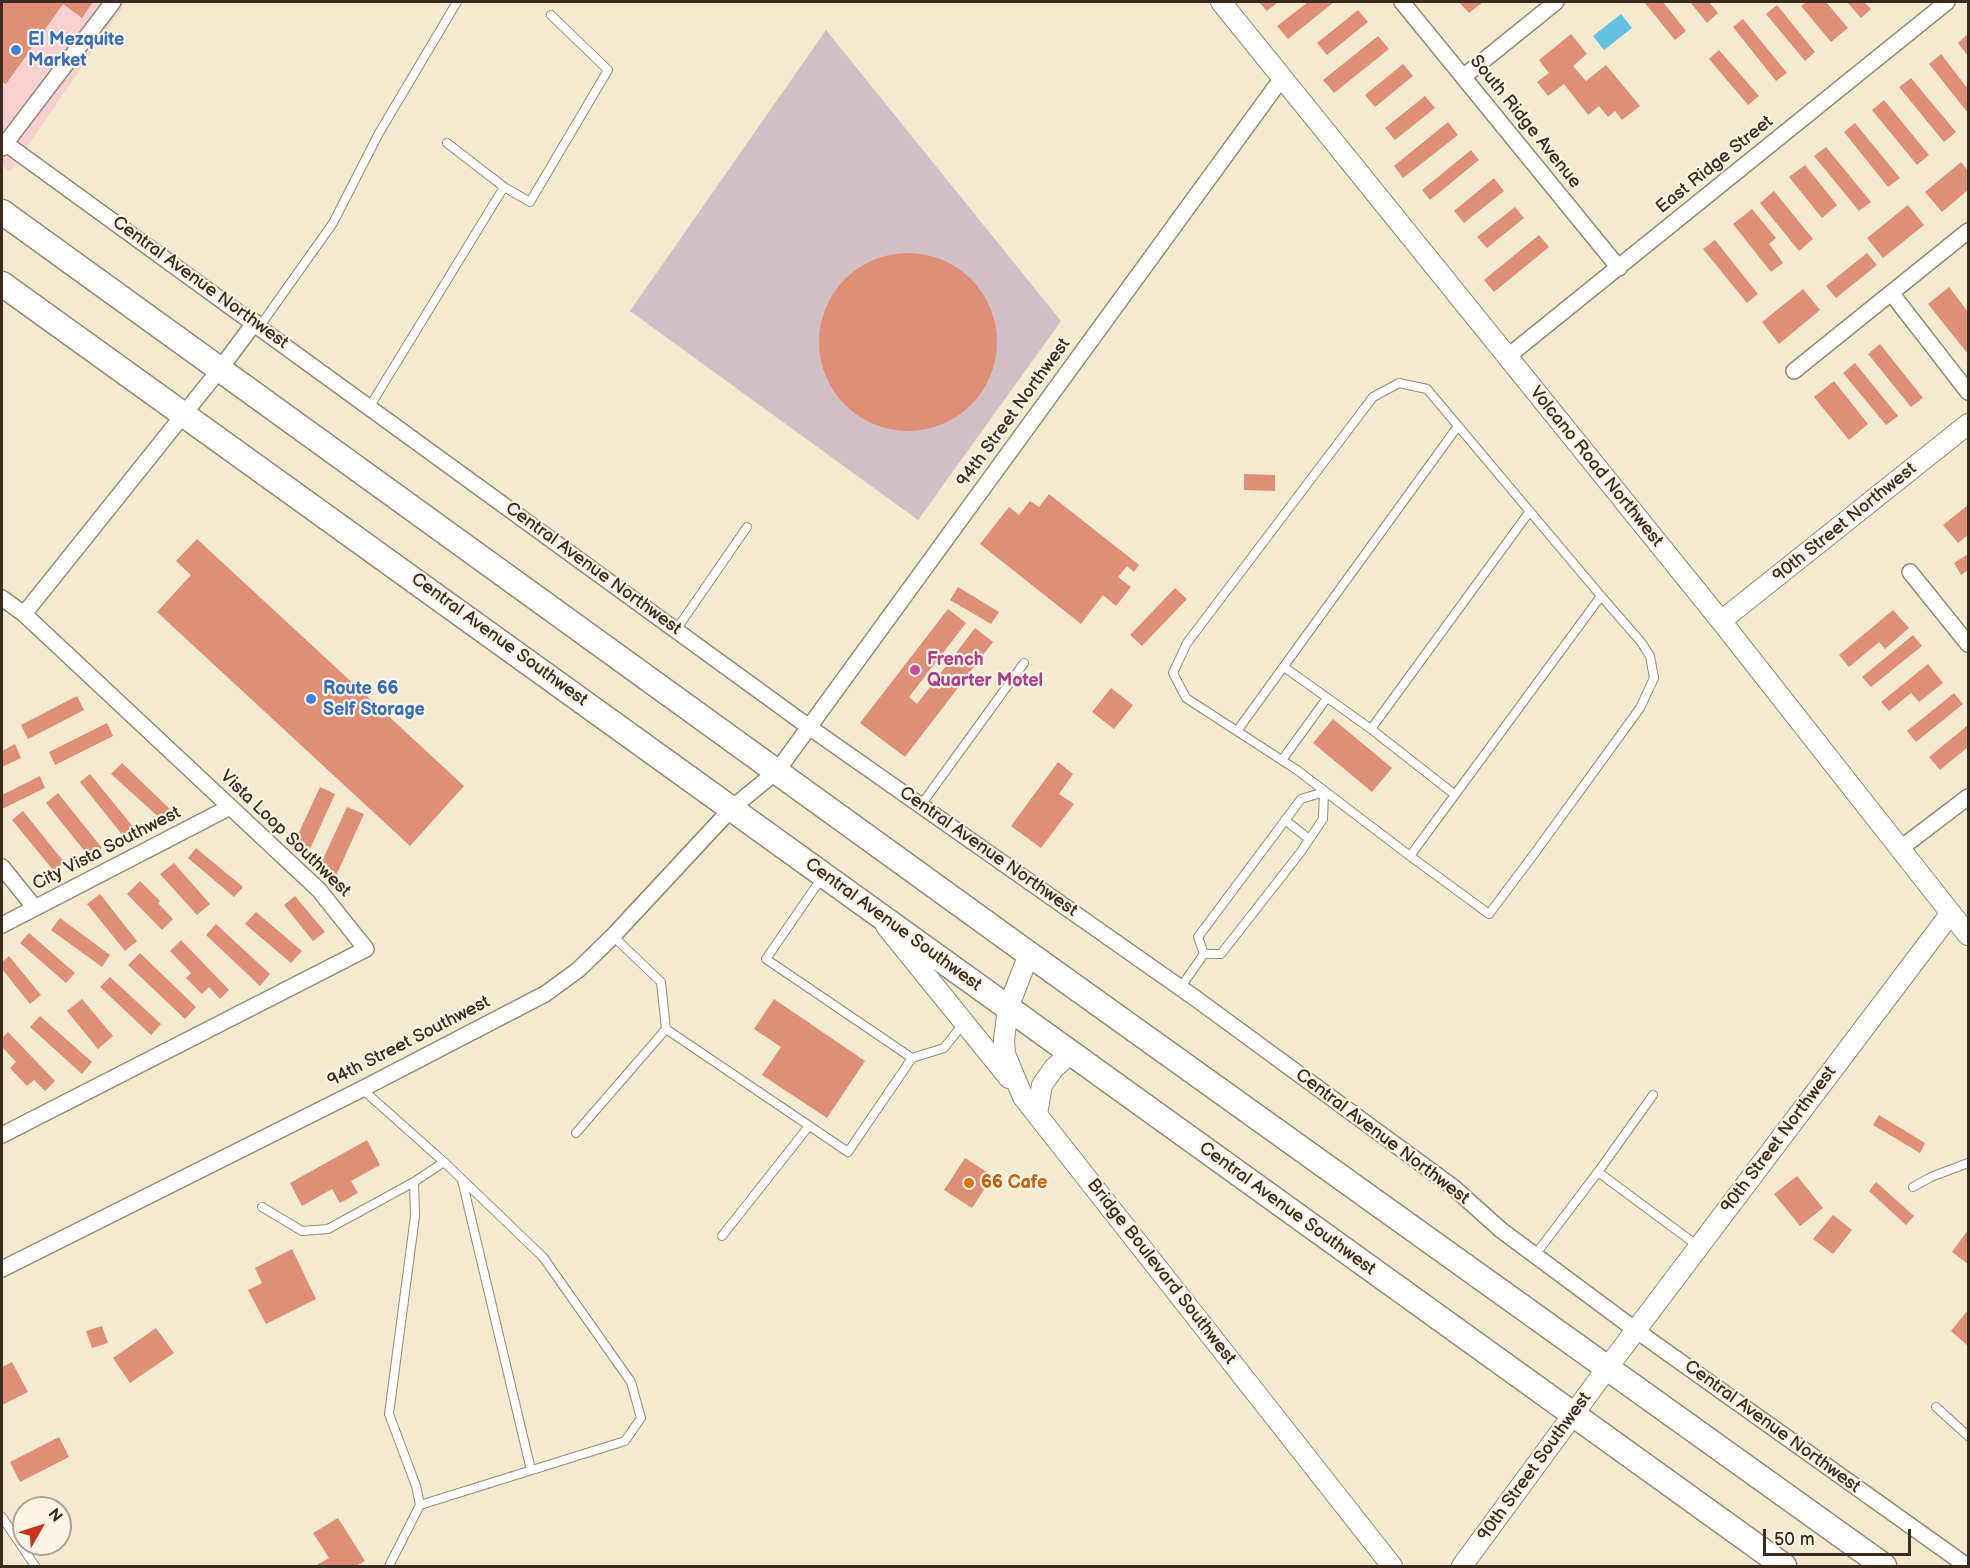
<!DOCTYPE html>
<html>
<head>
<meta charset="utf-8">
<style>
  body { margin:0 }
  #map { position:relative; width:1970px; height:1568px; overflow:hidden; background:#f3eacf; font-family:"Balsamiq Sans",sans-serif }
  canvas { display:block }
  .frame { position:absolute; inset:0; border:3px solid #3b2a1e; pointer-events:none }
  .north { position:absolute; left:12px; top:1496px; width:60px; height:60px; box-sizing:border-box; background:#fcf5e5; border:2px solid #afa495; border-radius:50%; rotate:51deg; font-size:16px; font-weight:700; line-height:24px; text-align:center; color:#3b2a1e }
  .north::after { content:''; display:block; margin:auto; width:21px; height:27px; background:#c8321e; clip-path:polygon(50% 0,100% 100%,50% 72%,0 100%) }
  .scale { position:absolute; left:1763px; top:1529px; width:148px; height:27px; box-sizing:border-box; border:3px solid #3b2a1e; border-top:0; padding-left:8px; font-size:18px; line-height:21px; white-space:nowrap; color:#3b2a1e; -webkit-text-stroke:4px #fcf5e5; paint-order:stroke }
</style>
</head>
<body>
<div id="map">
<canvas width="1970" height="1568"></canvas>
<div class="frame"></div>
<div class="north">N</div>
<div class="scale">50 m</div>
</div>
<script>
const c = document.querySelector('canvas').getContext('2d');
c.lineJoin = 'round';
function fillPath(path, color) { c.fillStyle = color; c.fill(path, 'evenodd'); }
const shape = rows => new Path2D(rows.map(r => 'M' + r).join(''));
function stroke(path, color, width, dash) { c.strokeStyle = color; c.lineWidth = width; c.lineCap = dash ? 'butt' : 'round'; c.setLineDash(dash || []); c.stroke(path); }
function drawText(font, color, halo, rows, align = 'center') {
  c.font = font + ' "Balsamiq Sans",sans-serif'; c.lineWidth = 4.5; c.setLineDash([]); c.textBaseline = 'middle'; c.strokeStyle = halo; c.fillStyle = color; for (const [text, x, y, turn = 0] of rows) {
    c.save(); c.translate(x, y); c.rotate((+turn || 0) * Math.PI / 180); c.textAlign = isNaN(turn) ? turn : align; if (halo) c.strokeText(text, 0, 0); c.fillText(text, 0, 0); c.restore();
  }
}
const built = shape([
  [2,2,126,2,10,172,2,165]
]);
const industrial = shape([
  [826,30,1061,321,918,520,630,311]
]);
const water = shape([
  [1621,14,1632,28,1604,50,1593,36]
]);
const building = shape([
  [2,2,93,2,82,18,63,4,6,84,2,82],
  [1259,2,1278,2,1267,11],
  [1308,2,1334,2,1288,39,1277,26],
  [1459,2,1483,2,1469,13],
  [1644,2,1663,2,1686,31,1675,40],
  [1690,2,1709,2,1718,13,1707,23],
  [1807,2,1826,2,1848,28,1831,42,1801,6],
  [1847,2,1864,2,1871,9,1861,18],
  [1777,5,1815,52,1805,61,1766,14],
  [1358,10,1368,22,1327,55,1317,43],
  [1743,19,1787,73,1776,81,1733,27],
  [1571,34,1587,54,1573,66,1586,81,1606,65,1640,106,1622,120,1615,111,1608,117,1599,106,1588,115,1564,84,1548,96,1537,82,1549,73,1539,60],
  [1968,34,1968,56,1958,43],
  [1378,36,1389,49,1334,93,1323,80],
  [1719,50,1759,96,1748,105,1709,59],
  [1941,54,1968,89,1968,113,1929,64],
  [1403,64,1413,76,1375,107,1365,95],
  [1911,78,1956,132,1944,142,1899,87],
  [1425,96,1435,108,1395,140,1385,128],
  [1884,100,1929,155,1917,165,1872,110],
  [1448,122,1458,135,1403,178,1394,166],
  [1855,123,1900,178,1888,187,1844,132],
  [1826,147,1871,202,1859,211,1814,156],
  [1471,150,1479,160,1430,200,1422,190],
  [1961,162,1968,171,1968,190,1942,212,1925,192],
  [1805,165,1837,205,1822,218,1789,177],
  [1494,178,1504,191,1464,223,1454,211],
  [1774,191,1813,239,1799,251,1760,203],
  [1908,205,1924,225,1883,258,1867,238],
  [1515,207,1524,218,1487,248,1477,237],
  [1752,209,1776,238,1769,244,1783,263,1771,272,1733,224],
  [1539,235,1549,247,1494,292,1484,280],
  [1715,240,1758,294,1747,303,1703,249],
  '819 342a89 89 0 1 1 178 0a89 89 0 1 1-178 0Z',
  [1867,253,1877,265,1836,298,1826,286],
  [1949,287,1968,312,1968,354,1928,304],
  [1803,289,1820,310,1779,344,1762,322],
  [1880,344,1923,398,1911,407,1868,354],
  [1855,363,1898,416,1886,425,1843,373],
  [1834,381,1868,424,1849,440,1814,397],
  [1244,474,1275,475,1275,491,1244,490],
  [1049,494,1139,565,1134,572,1127,566,1118,577,1131,587,1116,606,1103,595,1081,624,980,544,1009,507,1019,515,1030,501,1039,507],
  [1968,505,1968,535,1958,543,1943,525],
  [197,539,464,786,410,846,157,612,191,575,176,561],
  [1968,554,1968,570,1961,575,1954,563],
  [958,587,999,612,991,624,950,600],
  [1175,588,1187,599,1142,646,1130,635],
  [948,609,966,623,909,697,917,704,975,628,993,642,905,757,860,723],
  [1893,610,1909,628,1885,649,1879,642,1849,667,1839,655],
  [1913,635,1922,646,1871,687,1862,677],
  [1928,664,1943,683,1919,702,1911,693,1889,711,1881,702],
  [1111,688,1133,705,1114,729,1092,712],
  [1954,693,1963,704,1916,742,1907,731],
  [77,696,84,710,28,739,21,725],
  [1333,719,1392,768,1372,792,1313,743],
  [107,723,113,736,55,765,49,752],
  [1968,725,1968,747,1940,770,1929,757],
  [15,744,21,758,2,767,2,751],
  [1058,762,1073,774,1059,794,1074,804,1041,848,1011,826],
  [122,763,173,812,163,821,111,774],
  [90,774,134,828,124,837,80,782],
  [40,776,45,788,2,809,2,795],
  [320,787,335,794,310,849,294,843],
  [58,793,102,848,90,858,46,803],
  [347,807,364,814,335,878,318,870],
  [23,811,64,862,54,871,12,820],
  [196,848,243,887,234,897,188,858],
  [174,863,210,904,197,915,160,874],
  [140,881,160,901,158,903,173,919,162,930,127,894],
  [100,894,137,941,125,951,87,904],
  [295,896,325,932,313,941,284,905],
  [256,912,302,951,291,963,245,924],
  [60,918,110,955,102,967,51,930],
  [216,924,270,974,260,986,206,935],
  [29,933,75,973,66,983,20,943],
  [181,940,229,990,220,999,209,987,202,994,186,978,191,973,170,951],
  [140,953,196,1007,185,1019,128,965],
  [9,956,41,995,30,1004,2,969,2,962],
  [110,977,161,1024,151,1035,100,987],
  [82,999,113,1036,98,1049,67,1011],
  [774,999,865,1061,827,1118,762,1075,781,1047,754,1029],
  [40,1016,92,1062,82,1074,30,1027],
  [8,1032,55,1081,45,1091,34,1080,27,1086,10,1068,16,1062,2,1047,2,1038],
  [1879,1115,1925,1143,1920,1153,1873,1125],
  [367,1140,380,1165,351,1181,358,1193,340,1203,332,1189,302,1206,290,1183],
  [965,1158,993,1176,972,1208,944,1190],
  [1797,1176,1823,1208,1800,1226,1774,1194],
  [1876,1182,1914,1216,1906,1225,1869,1191],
  [1833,1215,1852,1230,1833,1254,1813,1239],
  [1968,1230,1968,1264,1952,1252],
  [292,1249,316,1299,266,1324,248,1290,262,1283,255,1268],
  [1968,1310,1968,1346,1951,1331],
  [102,1326,108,1343,92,1348,86,1331],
  [156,1328,174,1353,130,1383,113,1358],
  [12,1362,28,1392,2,1405,2,1367],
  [59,1437,69,1457,20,1482,10,1462],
  [338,1518,365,1561,356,1566,315,1566,329,1558,313,1533]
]);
const service = shape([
  [447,143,504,187],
  [260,326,333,223,379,133,457,2],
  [1399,383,1427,389,1601,596,1410,856,1297,770,1186,698,1173,673,1187,643,1373,397,1399,383],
  [370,406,504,187,530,202,608,70,551,15],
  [676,630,747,527],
  [1284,667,1371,729,1530,511],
  [1371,729,1454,794],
  [1237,731,1458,426],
  [1282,760,1327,698],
  [1324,792,1323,819,1300,853,1221,954,1204,954,1198,937,1301,799,1324,792],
  [921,805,1024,663],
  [1285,820,1309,839],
  [1410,856,1489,914,1537,850,1640,708,1654,678,1650,656,1641,642,1601,596],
  [613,936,661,982,666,1029,848,1152,912,1058,766,959,821,879],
  [1180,988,1204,954],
  [912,1058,944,1048,963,1024],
  [362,1089,444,1162,543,1257,631,1382,641,1418,625,1441,420,1505,416,1486,389,1414,415,1216,414,1182,444,1162],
  [576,1133,666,1029],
  [1598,1172,1653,1095],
  [462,1180,531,1470],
  [1913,1187,1931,1177,1968,1163],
  [262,1207,302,1231,328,1229,414,1182],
  [722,1236,809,1126],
  [1535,1255,1598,1172,1698,1246],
  [1936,1407,1968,1436],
  [2,1517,35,1566],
  [389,1566,420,1505]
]);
const minor = shape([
  [1402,2,1619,268],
  [1463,77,1556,2],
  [5,143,809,727,1195,998,1453,1187,1501,1230,1637,1331,1967,1566],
  [2,148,113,2],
  [1892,294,1968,392],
  [1507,357,1947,2],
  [1794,371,1968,231],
  [1910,572,1968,644],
  [2,598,24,614,319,890,366,949,2,1135],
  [24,614,220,369,255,322],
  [1901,848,1968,797],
  [2,867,35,908],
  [2,925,230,807],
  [2,1269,362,1089,545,994,578,970,613,936,732,808,777,771,1282,78]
]);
const tertiary = shape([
  [1221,2,1721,621,1968,935],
  [1721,621,1968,424],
  [886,926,1009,1078],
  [1029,954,1008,1008,1004,1040,1005,1054,1023,1097,1392,1566],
  [1037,1114,1042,1085,1054,1068,1071,1053],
  [1462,1566,1608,1367,1951,913]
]);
const primary = shape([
  [2,212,1029,954,1884,1566],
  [2,284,1784,1566]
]);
const markers = [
  [16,50,6,"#3f7fe0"],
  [915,670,6,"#d1479c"],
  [311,699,6,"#3f7fe0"],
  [969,1183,6,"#e8710a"]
];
const shopNames = [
  ["El Mezquite",28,40],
  ["Market",28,61],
  ["Route 66",323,689],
  ["Self Storage",323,710]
];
const streetNames = [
  ["South Ridge Avenue",1525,122,51],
  ["East Ridge Street",1715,165,-39],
  ["Central Avenue Northwest",200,283,36],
  ["94th Street Northwest",1014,413,-54],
  ["Volcano Road Northwest",1596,467,51],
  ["90th Street Northwest",1845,523,-39],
  ["Central Avenue Northwest",593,569,36],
  ["Central Avenue Southwest",499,640,36],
  ["Vista Loop Southwest",285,834,44],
  ["City Vista Southwest",107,849,-27],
  ["Central Avenue Northwest",988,852,35],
  ["Central Avenue Southwest",893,925,36],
  ["94th Street Southwest",409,1042,-27],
  ["Central Avenue Northwest",1382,1137,37],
  ["90th Street Northwest",1779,1140,-53],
  ["Central Avenue Southwest",1287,1209,36],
  ["Bridge Boulevard Southwest",1161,1272,52],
  ["Central Avenue Northwest",1772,1427,36],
  ["90th Street Southwest",1535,1467,-54]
];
const hotelNames = [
  ["French",927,660],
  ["Quarter Motel",927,681]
];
const foodNames = [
  ["66 Cafe",981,1183]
];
fillPath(built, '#f7d0cf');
fillPath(industrial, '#d2bec5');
fillPath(water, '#62c1e0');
fillPath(building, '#e08f77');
stroke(service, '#978a76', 10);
stroke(minor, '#978a76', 18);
stroke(tertiary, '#978a76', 22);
stroke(primary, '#978a76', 27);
stroke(service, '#fff', 8);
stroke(minor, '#fff', 15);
stroke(tertiary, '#fff', 20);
stroke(primary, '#fff', 24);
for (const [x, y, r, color] of markers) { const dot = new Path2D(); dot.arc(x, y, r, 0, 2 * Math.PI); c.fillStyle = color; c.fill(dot); stroke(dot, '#fcf5e5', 2); }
drawText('bold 18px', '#366cbe', '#fcf5e5', shopNames, 'left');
drawText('18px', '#3b2a1e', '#fcf5e5', streetNames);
drawText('bold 18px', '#b23c85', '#fcf5e5', hotelNames, 'left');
drawText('bold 18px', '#c56008', '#fcf5e5', foodNames, 'left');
</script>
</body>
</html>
